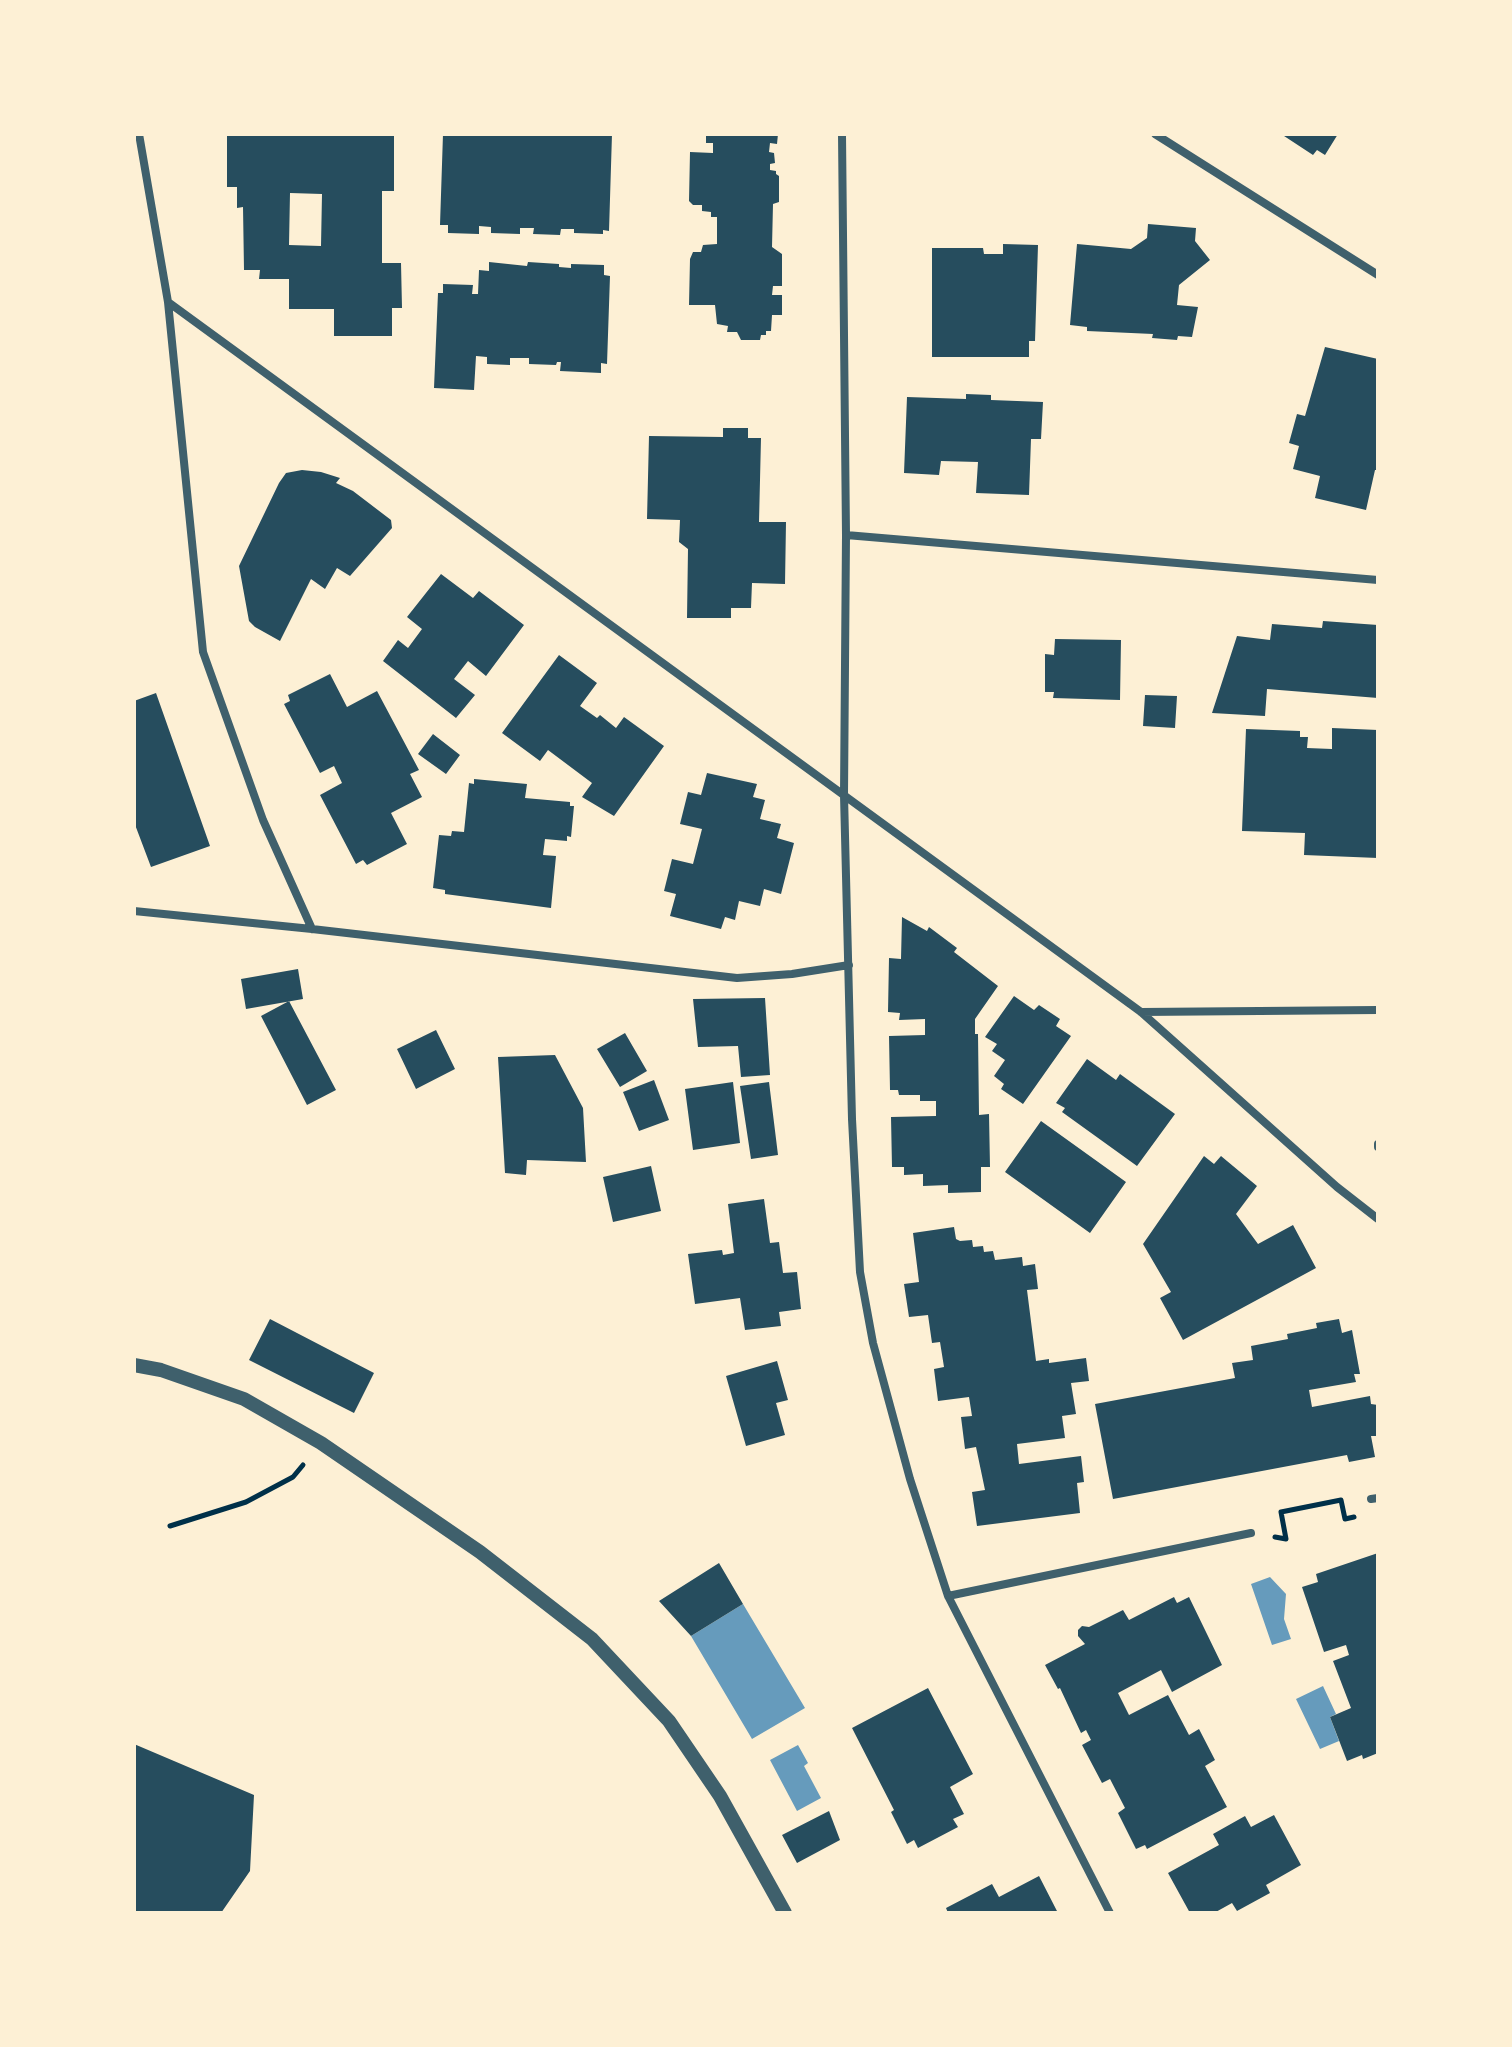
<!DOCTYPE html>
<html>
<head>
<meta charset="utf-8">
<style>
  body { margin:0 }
  #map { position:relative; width:1512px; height:2047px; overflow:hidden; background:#fdf0d5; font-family:"Fira Sans",sans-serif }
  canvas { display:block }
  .frame { position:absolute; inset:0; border:136px solid #fdf0d5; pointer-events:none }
</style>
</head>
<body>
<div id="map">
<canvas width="1512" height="2047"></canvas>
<div class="frame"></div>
</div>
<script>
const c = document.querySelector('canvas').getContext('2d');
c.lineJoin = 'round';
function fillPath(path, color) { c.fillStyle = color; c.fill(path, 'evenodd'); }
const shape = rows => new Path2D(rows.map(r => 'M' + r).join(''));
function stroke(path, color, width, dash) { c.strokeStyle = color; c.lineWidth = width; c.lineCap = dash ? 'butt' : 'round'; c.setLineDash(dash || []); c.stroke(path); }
const water = shape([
  [1270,1577,1286,1594,1284,1619,1291,1639,1272,1645,1251,1584],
  [743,1604,805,1708,752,1739,691,1636],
  [1323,1686,1336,1714,1330,1717,1339,1741,1320,1749,1296,1699],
  [798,1745,808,1763,804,1766,821,1798,797,1811,770,1760]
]);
const building = shape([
  [227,134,394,134,394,191,382,191,382,263,401,263,402,308,392,308,392,336,334,336,334,309,289,309,289,279,259,279,260,270,244,270,243,207,237,208,237,187,227,187],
  [290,193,322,194,321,246,289,245],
  [443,134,612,134,609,231,603,230,603,234,574,233,574,229,561,229,560,235,533,234,534,228,520,228,520,234,491,233,491,227,479,226,479,234,448,233,448,225,440,225],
  [706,134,778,134,777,144,770,143,769,152,774,153,775,163,770,164,770,170,776,171,776,174,779,176,779,202,773,204,772,247,782,254,782,286,773,286,772,295,782,295,782,315,772,315,771,331,766,331,766,335,761,335,760,340,741,340,737,332,727,332,728,326,717,324,715,305,689,305,690,259,693,252,701,252,703,245,717,244,717,217,711,217,711,212,702,211,702,205,693,205,689,201,690,152,713,153,713,143,706,143],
  [1281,134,1338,134,1325,155,1317,150,1313,155],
  [1148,224,1196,228,1195,241,1210,260,1179,285,1177,305,1198,307,1192,337,1178,336,1177,340,1152,338,1153,334,1087,331,1087,327,1070,325,1077,244,1131,249,1147,238],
  [1003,244,1038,245,1035,341,1029,341,1029,357,932,357,932,248,983,248,984,254,1003,254],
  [489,262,527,266,528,262,559,264,559,267,571,268,571,264,604,265,604,275,610,276,607,364,601,363,601,373,560,371,561,362,557,362,556,365,529,364,529,358,510,358,510,365,487,364,487,357,476,356,474,390,434,388,438,293,443,293,443,284,473,285,472,294,478,294,479,270,489,271],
  [1325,347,1378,359,1378,470,1375,470,1366,510,1315,498,1320,476,1293,469,1299,446,1289,443,1297,414,1305,416],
  [966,394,991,395,991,400,1043,402,1041,439,1031,439,1029,495,976,493,978,462,941,461,939,475,904,473,907,397,966,399],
  [723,428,748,428,748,438,761,438,759,522,786,522,785,584,752,583,751,608,731,608,731,618,687,618,688,549,679,542,680,520,647,519,649,436,723,437],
  [302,470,321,472,340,478,336,483,353,491,391,520,392,528,350,576,337,568,325,589,311,579,280,641,255,627,249,621,239,566,279,483,286,473],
  [441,574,473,598,479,591,524,625,486,676,468,661,454,679,475,695,456,718,383,661,398,640,408,648,422,629,407,617],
  [1323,621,1378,625,1378,698,1267,689,1265,716,1212,713,1237,636,1270,640,1272,624,1322,628],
  [1055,639,1121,640,1120,700,1053,698,1054,692,1045,692,1045,654,1054,655],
  [559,655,597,683,580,706,597,718,600,715,616,728,624,717,664,746,614,816,582,797,592,783,548,750,540,761,502,733],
  [330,674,347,707,377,691,419,770,410,774,422,797,391,813,407,844,367,865,363,860,356,864,320,795,342,783,334,766,320,773,284,704,290,701,288,695],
  [156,693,210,846,151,867,134,822,134,701],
  [1145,695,1177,696,1175,728,1143,726],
  [1332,728,1378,730,1378,858,1304,855,1305,833,1242,831,1246,729,1300,731,1300,737,1308,737,1307,748,1332,749],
  [433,734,460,755,446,774,418,754],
  [707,773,757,784,753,797,765,800,760,819,781,824,777,838,794,843,781,894,764,889,760,906,739,901,735,920,725,917,721,929,670,916,676,894,664,891,672,859,693,864,702,829,680,824,688,792,701,795],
  [474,779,527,784,525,798,570,802,570,806,574,806,571,837,567,836,567,841,545,839,543,855,556,856,551,908,445,894,445,890,433,888,439,835,451,836,452,831,464,832,469,783,474,784],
  [902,917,927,931,929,927,957,948,954,952,998,986,975,1019,975,1034,978,1034,979,1115,989,1114,990,1167,981,1167,981,1192,948,1193,948,1185,923,1186,923,1174,904,1175,904,1167,892,1167,891,1117,936,1116,936,1101,920,1101,920,1095,899,1095,898,1090,890,1090,889,1036,925,1035,925,1019,899,1020,900,1013,888,1012,889,958,901,959],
  [298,969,303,999,246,1009,241,979],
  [1014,996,1034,1010,1039,1005,1060,1019,1056,1026,1071,1036,1023,1104,1001,1089,1004,1084,994,1076,1005,1060,992,1051,997,1044,985,1037],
  [765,998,770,1075,741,1077,738,1046,698,1047,693,999],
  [289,1001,336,1090,307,1105,261,1016],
  [436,1030,455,1069,416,1089,397,1049],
  [625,1033,647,1071,620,1087,597,1049],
  [555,1055,583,1108,586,1162,527,1160,526,1175,505,1173,498,1057],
  [1087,1059,1116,1080,1120,1074,1175,1114,1137,1166,1062,1112,1065,1108,1056,1103],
  [654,1080,669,1120,639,1131,623,1092],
  [733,1082,740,1143,693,1150,685,1089],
  [769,1082,778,1155,751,1159,740,1086],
  [1041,1121,1126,1182,1090,1233,1005,1172],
  [1204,1156,1214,1164,1221,1156,1257,1186,1236,1214,1258,1244,1293,1225,1316,1268,1183,1340,1160,1298,1171,1292,1143,1244],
  [651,1166,661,1211,613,1222,603,1177],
  [764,1199,770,1243,779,1242,783,1273,797,1272,801,1309,779,1312,781,1326,745,1330,740,1298,695,1304,688,1254,722,1250,723,1255,734,1253,728,1204],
  [954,1227,956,1239,960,1241,972,1240,973,1247,983,1246,984,1252,993,1251,995,1260,1022,1257,1023,1266,1035,1264,1038,1289,1027,1290,1036,1361,1049,1359,1049,1363,1086,1358,1089,1381,1071,1383,1076,1414,1062,1416,1065,1438,1017,1444,1019,1464,1081,1456,1084,1482,1077,1483,1080,1513,977,1526,972,1492,985,1490,976,1447,965,1449,961,1417,972,1416,969,1397,938,1401,934,1369,944,1367,940,1342,932,1343,928,1315,909,1317,904,1284,919,1282,913,1233],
  [270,1319,374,1373,354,1413,249,1360],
  [1339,1319,1342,1333,1352,1330,1360,1374,1354,1374,1356,1382,1309,1390,1312,1407,1370,1396,1371,1404,1378,1405,1378,1429,1377,1436,1371,1436,1375,1457,1349,1462,1347,1455,1113,1499,1095,1404,1235,1378,1232,1363,1253,1360,1251,1346,1288,1339,1287,1334,1317,1328,1316,1323],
  [777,1361,788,1400,776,1403,785,1435,746,1446,726,1376],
  [1378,1553,1378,1753,1363,1759,1362,1755,1347,1761,1330,1717,1351,1708,1333,1661,1349,1655,1346,1645,1324,1652,1302,1587,1318,1582,1316,1574],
  [719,1563,743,1604,691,1636,659,1601],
  [1174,1597,1177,1603,1189,1597,1222,1665,1172,1692,1161,1670,1118,1693,1129,1715,1168,1695,1189,1735,1199,1729,1215,1760,1205,1766,1227,1807,1147,1849,1145,1845,1136,1849,1118,1813,1125,1808,1110,1779,1102,1783,1082,1745,1091,1740,1086,1730,1081,1733,1060,1688,1058,1689,1045,1665,1085,1644,1078,1636,1078,1630,1082,1626,1089,1627,1123,1610,1129,1620],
  [928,1688,973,1774,950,1787,964,1814,953,1819,958,1827,918,1848,914,1840,907,1844,891,1812,894,1810,852,1728],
  [134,1744,254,1795,250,1871,221,1913,134,1913],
  [829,1811,840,1840,797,1863,782,1835],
  [1274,1815,1301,1865,1266,1885,1270,1893,1237,1911,1232,1903,1214,1913,1190,1913,1168,1873,1219,1845,1213,1834,1245,1816,1251,1827],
  [1039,1876,1058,1913,948,1913,946,1908,992,1884,999,1897]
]);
const path = shape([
  [170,1526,246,1502,293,1477,303,1465],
  [1275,1537,1286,1539,1281,1512,1341,1500,1345,1519,1354,1517]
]);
const minor = shape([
  [139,134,168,302,1141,1012,1337,1187,1378,1219],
  [842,134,846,535,844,795,852,1119,860,1272,873,1343,910,1479,948,1596,1110,1913],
  [1155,134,1378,275],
  [168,302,203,652,263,820,312,929],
  [846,535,1378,580],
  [134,911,312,929,737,978,792,974,849,965],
  [1141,1012,1378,1010],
  [1378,1144,1378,1147],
  [1371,1499,1378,1498],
  [948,1596,1251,1533]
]);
const tertiary = shape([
  [134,1365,161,1370,244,1399,321,1443,480,1552,592,1639,669,1721,720,1796,785,1913]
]);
fillPath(water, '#669bbc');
fillPath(building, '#264d5e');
stroke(path, '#003049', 5);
stroke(minor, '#3f606c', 8);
stroke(tertiary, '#3f606c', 14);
</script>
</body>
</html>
